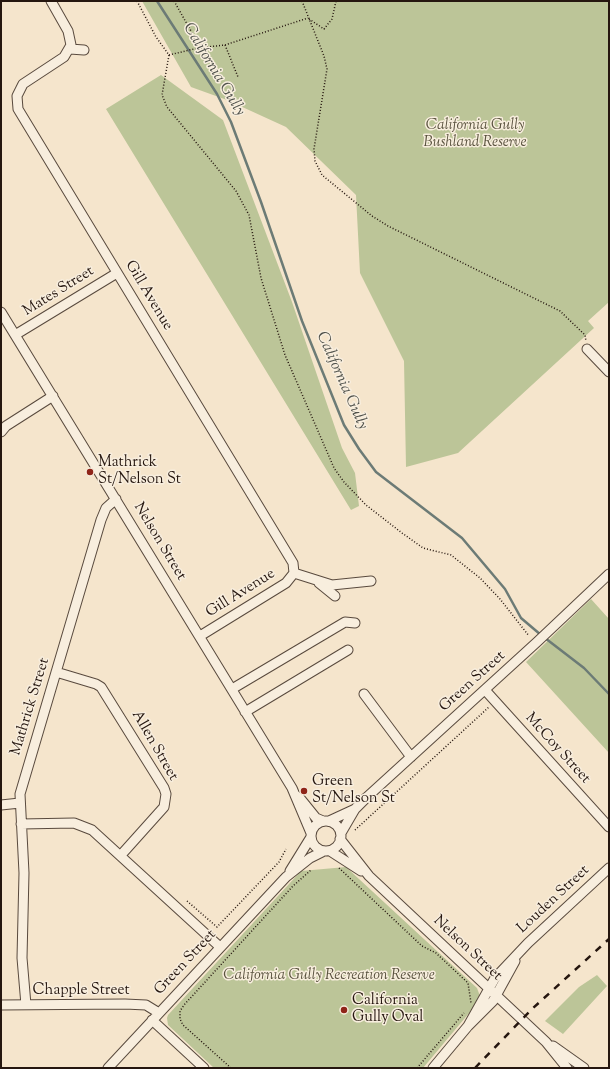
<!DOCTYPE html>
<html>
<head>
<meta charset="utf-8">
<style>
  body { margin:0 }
  #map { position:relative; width:610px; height:1069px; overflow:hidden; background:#f5e5cc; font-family:"Sorts Mill Goudy",serif }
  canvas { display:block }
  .frame { position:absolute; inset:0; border:2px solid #25160f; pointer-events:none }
</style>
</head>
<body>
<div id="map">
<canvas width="610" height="1069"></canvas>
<div class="frame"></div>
</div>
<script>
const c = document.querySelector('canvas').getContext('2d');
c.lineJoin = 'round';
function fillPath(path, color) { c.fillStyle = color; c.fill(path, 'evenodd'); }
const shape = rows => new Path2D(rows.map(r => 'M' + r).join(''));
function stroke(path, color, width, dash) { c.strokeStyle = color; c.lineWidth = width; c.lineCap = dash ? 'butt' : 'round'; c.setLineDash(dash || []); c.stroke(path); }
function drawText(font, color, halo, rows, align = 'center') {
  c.font = font + ' "Sorts Mill Goudy",serif'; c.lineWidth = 3; c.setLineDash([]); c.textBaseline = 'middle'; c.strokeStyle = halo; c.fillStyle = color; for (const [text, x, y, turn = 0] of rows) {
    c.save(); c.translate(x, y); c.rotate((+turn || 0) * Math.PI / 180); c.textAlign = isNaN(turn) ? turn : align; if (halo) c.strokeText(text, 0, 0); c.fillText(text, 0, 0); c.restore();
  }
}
const green = shape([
  [142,1,609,1,609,302,588,321,594,328,458,453,406,467,404,361,360,273,356,195,286,127,227,100,191,87],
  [161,75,223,120,292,302,342,448,355,473,359,506,351,510,106,109],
  [591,599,609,619,609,753,526,662],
  [346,867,477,988,480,996,475,1006,423,1068,214,1068,168,1025,167,1018,168,1015,301,871],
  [597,975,607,986,563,1034,545,1021,579,987]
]);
const stream = shape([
  [157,1,217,94,231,122,261,202,302,321,344,425,359,449,376,472,462,538,505,589,521,618,541,635],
  [545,638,584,668,609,694]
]);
const path = shape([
  [137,1,156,37,169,55,162,95,167,107,236,191,249,215,261,278,285,355,334,468,344,482,366,505,402,533,423,548,451,555,480,578,500,599,529,636],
  [174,1,191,31,198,48],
  [302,1,324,56,327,69,314,149,315,161,322,175,372,216,388,226,560,311,585,335,586,341],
  [309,19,324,29,332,19,336,1],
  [225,45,238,77],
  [169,55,198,48,225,45,308,18],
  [355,830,489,707],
  [339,868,422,946,436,953,468,983,471,1003],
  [187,901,217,927,279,862,286,849],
  [231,1068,183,1025,180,1019,180,1011,184,1005,293,886,311,870],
  [417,1068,464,1013]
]);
const minor = shape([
  [51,1,68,31,71,45,64,57,23,84,17,96,18,109,293,563,294,573,286,583,200,636],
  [70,49,84,50],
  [1,312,292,788,311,833],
  [15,335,117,273],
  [587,349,609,372],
  [1,432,6,426,53,396],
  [294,573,332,585,371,581],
  [319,583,335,596],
  [56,672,96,684,101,687,164,788,166,794,164,807,121,855],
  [232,689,345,622,355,623],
  [485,690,609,827],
  [364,694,411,757],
  [245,712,348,650],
  [299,797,316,818,323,821],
  [1,805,20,803],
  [329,821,355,809],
  '311 836a15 15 0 1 1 30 0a15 15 0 1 1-30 0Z',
  [21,824,74,823,92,830,220,947],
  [341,833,355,809,367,797,537,642,609,574],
  [340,839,369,876,546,1042,567,1068],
  [330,851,361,871],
  [290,871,311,837],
  [1,1005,125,1004,146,1005,159,1013],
  [26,1005,22,958,24,873,20,794,101,520,106,508,116,499],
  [152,1020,204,1068],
  [468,1026,495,978,528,943,609,868],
  [553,1046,584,1068],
  [108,1068,286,877,310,858,322,852],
  [433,1068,468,1026,493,1001,515,961]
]);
const rail = shape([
  [475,1068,532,1009,609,939]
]);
const markers = [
  [90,472,4,"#8f2418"],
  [304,791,4,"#8f2418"],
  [344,1010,4,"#8f2418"]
];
const parkNames = [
  ["California Gully",475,126],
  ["Bushland Reserve",475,143],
  ["California Gully Recreation Reserve",329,976]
];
const streetNames = [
  ["Mates Street",59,292,-32],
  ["Gill Avenue",148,296,59],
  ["Nelson Street",159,542,59],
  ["Gill Avenue",241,594,-32],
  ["Green Street",473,682,-42],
  ["Mathrick Street",31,707,-73],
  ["Allen Street",154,746,60],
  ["McCoy Street",557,749,48],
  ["Louden Street",554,900,-43],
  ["Nelson Street",467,949,43],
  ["Green Street",186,963,-47],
  ["Chapple Street",81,991]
];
const poiNames = [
  ["Mathrick",98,463],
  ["St/Nelson St",98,480],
  ["Green",312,782],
  ["St/Nelson St",312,799],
  ["California",352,1001],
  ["Gully Oval",352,1018]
];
const waterNames = [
  ["California Gully",213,70,59],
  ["California Gully",341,381,66]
];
fillPath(green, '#bcc598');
stroke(stream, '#6c7b76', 2.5);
stroke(minor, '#594a3e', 11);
stroke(path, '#25160f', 1.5, [1, 2]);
stroke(minor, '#f8eede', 9);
stroke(rail, '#25160f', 2.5, [7, 7]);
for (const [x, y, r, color] of markers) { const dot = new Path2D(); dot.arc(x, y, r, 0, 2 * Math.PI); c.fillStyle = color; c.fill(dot); stroke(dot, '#f8eede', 1.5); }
drawText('italic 15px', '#5a533f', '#f8eede', parkNames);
drawText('15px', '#25160f', '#f8eede', streetNames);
drawText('15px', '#25160f', '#f8eede', poiNames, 'left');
drawText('italic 16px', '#4f514b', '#f8eede', waterNames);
</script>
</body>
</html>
